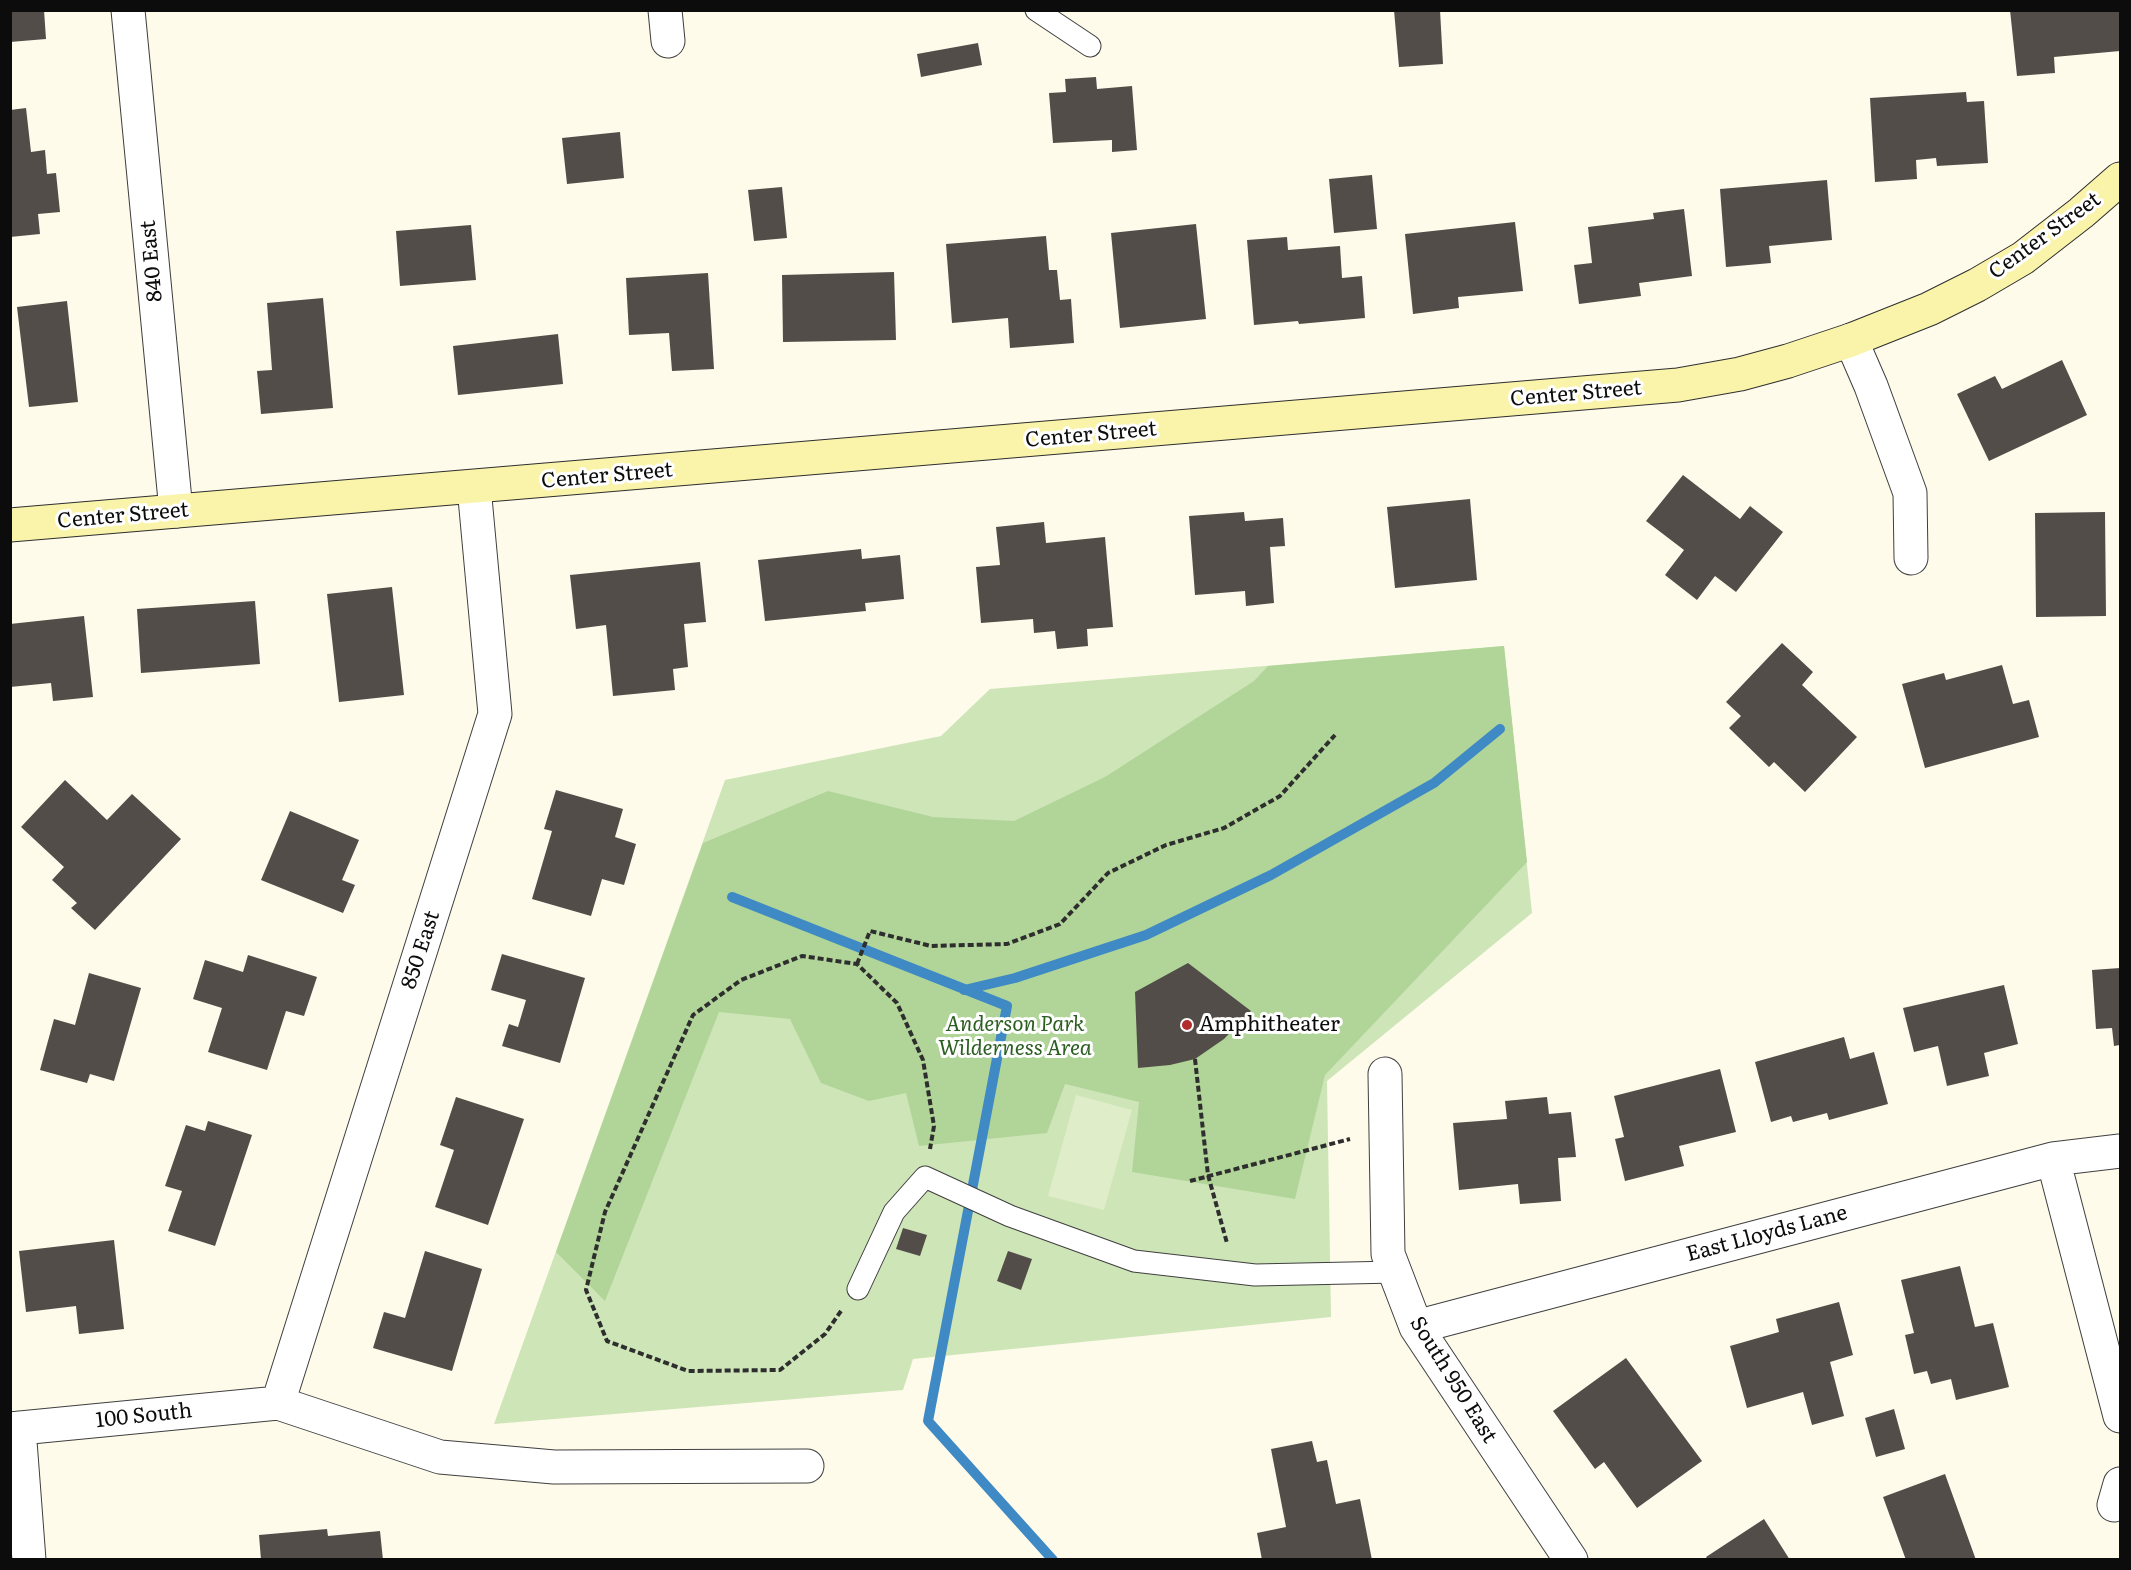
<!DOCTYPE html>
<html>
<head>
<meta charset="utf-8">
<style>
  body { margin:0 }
  #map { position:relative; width:2131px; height:1570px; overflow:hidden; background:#fefbeb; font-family:Literata,serif }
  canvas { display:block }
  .frame { position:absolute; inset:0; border:12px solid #0c0c0c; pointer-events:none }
</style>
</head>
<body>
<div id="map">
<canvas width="2131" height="1570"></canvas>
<div class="frame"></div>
</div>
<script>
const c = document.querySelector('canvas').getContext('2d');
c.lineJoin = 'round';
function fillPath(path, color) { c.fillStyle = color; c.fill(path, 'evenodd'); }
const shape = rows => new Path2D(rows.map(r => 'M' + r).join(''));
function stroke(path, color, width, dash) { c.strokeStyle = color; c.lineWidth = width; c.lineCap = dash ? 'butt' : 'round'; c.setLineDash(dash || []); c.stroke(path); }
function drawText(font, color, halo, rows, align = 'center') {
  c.font = font + ' Literata,serif'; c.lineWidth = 6; c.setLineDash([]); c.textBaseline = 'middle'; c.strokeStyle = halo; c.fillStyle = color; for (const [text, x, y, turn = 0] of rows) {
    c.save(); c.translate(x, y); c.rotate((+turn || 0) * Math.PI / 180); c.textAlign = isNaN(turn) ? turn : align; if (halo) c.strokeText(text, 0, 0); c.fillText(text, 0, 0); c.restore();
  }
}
const green = shape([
  [1504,646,1532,913,1327,1081,1331,1317,913,1359,903,1390,494,1424,725,780,941,736,990,689]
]);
const forest = shape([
  [1504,646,1527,862,1325,1075,1295,1199,1132,1172,1139,1102,1065,1084,1047,1133,919,1146,906,1093,869,1101,821,1083,790,1019,719,1012,605,1301,556,1252,703,843,828,791,933,817,1014,821,1105,777,1254,681,1268,666]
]);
const pitch = shape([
  [1076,1095,1132,1110,1104,1210,1048,1196]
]);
const stream = shape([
  [732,897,1007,1006,928,1421,1053,1560],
  [964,990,1015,978,1146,935,1271,875,1434,783,1500,729]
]);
const building = shape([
  [10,10,44,10,46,39,10,42],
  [1394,10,1440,10,1443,64,1399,67],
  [2010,10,2120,10,2120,51,2054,57,2055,73,2017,76],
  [978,43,982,65,921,77,917,54],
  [1096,77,1097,89,1132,86,1137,150,1112,152,1112,140,1053,143,1049,93,1066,92,1065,79],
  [1966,92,1967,102,1984,101,1988,163,1937,166,1936,158,1916,160,1917,179,1875,182,1870,98],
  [26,108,31,152,45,150,47,174,56,173,60,212,38,214,40,234,10,237,10,110],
  [620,132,624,178,567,184,562,138],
  [1372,175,1377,229,1334,233,1329,179],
  [1827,180,1832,240,1769,246,1771,263,1726,267,1720,189],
  [782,187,787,238,754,241,748,190],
  [1684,209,1692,276,1639,283,1641,296,1579,304,1574,265,1592,263,1588,227,1654,219,1653,213],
  [1515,222,1523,291,1458,297,1459,308,1413,314,1405,234],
  [1196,224,1206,319,1120,328,1111,233],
  [471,225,476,280,400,286,396,231],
  [1046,236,1049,270,1057,270,1060,300,1071,299,1074,343,1010,348,1008,318,952,323,946,244],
  [1287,237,1288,250,1340,246,1342,278,1362,276,1365,318,1299,324,1298,321,1254,325,1247,240],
  [894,272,896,340,783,342,782,275],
  [708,273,714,369,672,371,669,333,629,335,626,278],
  [323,298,333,408,261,414,257,371,272,370,267,303],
  [67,301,78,402,29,407,17,307],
  [558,334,563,384,458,395,453,346],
  [2062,360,2087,415,1989,461,1957,394,1995,376,2002,389],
  [1683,475,1740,519,1750,506,1783,532,1736,592,1715,576,1697,600,1665,575,1684,550,1646,521],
  [1470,499,1477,580,1395,588,1387,507],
  [1244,512,1245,521,1283,518,1285,546,1270,547,1274,603,1246,606,1245,591,1195,595,1189,516],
  [2105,512,2106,616,2036,617,2035,513],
  [1044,522,1046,543,1105,537,1113,627,1087,629,1088,646,1057,649,1055,631,1034,633,1033,619,981,623,976,567,1000,565,996,527],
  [861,549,862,559,900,555,904,599,865,603,866,611,765,621,758,560],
  [700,562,706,622,684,624,688,667,673,669,675,690,613,696,606,625,576,629,570,575],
  [392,587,404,695,339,702,327,594],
  [255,601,260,664,141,673,137,609],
  [84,616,93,697,53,701,51,683,10,687,10,624],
  [1782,643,1813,672,1802,685,1857,737,1805,792,1774,762,1769,767,1729,728,1741,716,1726,702],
  [2002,665,2013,704,2029,700,2039,737,1925,768,1902,684,1944,673,1946,680],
  [65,780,107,820,132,794,181,839,95,930,71,908,77,903,52,880,64,867,21,827],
  [556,790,623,809,615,837,636,844,624,885,602,879,591,916,532,899,552,831,544,829],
  [290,811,359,840,342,880,355,885,343,913,261,880],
  [502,954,585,978,560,1063,502,1046,509,1024,518,1027,526,1000,491,990],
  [248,955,317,977,304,1016,286,1011,267,1070,208,1052,222,1008,193,999,205,960,243,972],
  [1188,963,1251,1011,1224,1039,1195,1059,1170,1065,1138,1068,1135,992],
  [2120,968,2120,1045,2114,1046,2112,1028,2096,1029,2092,970],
  [89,973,141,988,114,1081,90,1074,87,1083,40,1070,54,1019,75,1025],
  [2004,985,2018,1044,1984,1053,1989,1076,1947,1086,1938,1046,1914,1052,1903,1008],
  [1844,1037,1850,1059,1874,1052,1888,1104,1829,1120,1827,1113,1793,1122,1791,1116,1771,1122,1755,1062],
  [1720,1069,1736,1132,1679,1146,1684,1166,1625,1181,1615,1139,1624,1137,1614,1096],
  [456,1097,524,1119,488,1225,435,1207,454,1150,440,1145],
  [1547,1097,1549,1114,1571,1112,1576,1157,1558,1158,1561,1201,1520,1204,1518,1184,1459,1190,1453,1123,1507,1119,1505,1101],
  [208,1121,252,1135,215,1246,168,1231,182,1191,165,1186,186,1125,205,1131],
  [903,1228,927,1235,920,1256,896,1249],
  [114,1240,124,1329,79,1334,76,1306,26,1312,19,1251],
  [425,1251,482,1269,452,1371,373,1348,384,1312,405,1318],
  [1008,1251,1032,1259,1021,1290,997,1281],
  [1960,1266,1975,1327,1993,1323,2009,1387,1956,1400,1951,1379,1931,1384,1927,1371,1914,1374,1905,1335,1914,1333,1901,1280],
  [1839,1302,1853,1355,1830,1362,1844,1416,1812,1425,1803,1392,1747,1408,1730,1346,1779,1332,1776,1319],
  [1626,1358,1702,1461,1637,1508,1604,1462,1595,1469,1553,1411],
  [1894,1409,1905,1449,1876,1457,1865,1418],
  [1312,1441,1317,1462,1327,1460,1336,1504,1360,1499,1372,1560,1262,1560,1257,1533,1286,1527,1271,1449],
  [1945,1474,1976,1560,1906,1560,1883,1497],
  [1764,1519,1790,1560,1708,1560,1706,1557],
  [327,1529,328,1536,380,1531,383,1560,261,1560,259,1535]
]);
const path = shape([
  [857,964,870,931,931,946,1007,944,1060,924,1108,873,1166,845,1224,828,1280,796,1335,735],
  [1195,1059,1208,1175,1227,1243],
  [1190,1181,1350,1139],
  [841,1311,825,1334,780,1370,688,1371,607,1341,586,1290,605,1212,693,1015,741,980,802,956,857,964,897,1003,923,1060,934,1126,930,1149]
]);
const lane = shape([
  [1036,10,1090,46],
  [858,1289,894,1212,925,1177,1010,1216,1134,1261,1255,1275,1396,1272]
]);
const street = shape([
  [128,10,176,511],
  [665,10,668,41],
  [1851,340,1871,386,1910,493,1911,558],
  [1385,1074,1388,1254,1416,1327,1571,1560],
  [2053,1159,2120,1416],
  [1416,1327,2053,1159,2120,1151],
  [278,1403,495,714,474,487],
  [19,1428,29,1560],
  [10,1429,278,1403,440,1457,554,1467,807,1466],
  [2114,1505,2120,1484]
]);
const secondary = shape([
  [10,525,1678,385,1740,374,1788,361,1851,340,1929,309,1977,285,2023,258,2081,213,2120,179]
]);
const markers = [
  [1187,1025,6,"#b22d2e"]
];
const streetNames = [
  ["Center Street",2045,236,-36],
  ["840 East",152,261,-95],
  ["Center Street",1576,394,-5],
  ["Center Street",1091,435,-5],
  ["Center Street",607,476,-5],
  ["Center Street",123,516,-5],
  ["850 East",421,950,-72],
  ["East Lloyds Lane",1767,1234,-15],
  ["South 950 East",1453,1380,58],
  ["100 South",144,1416,-6]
];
const parkNames = [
  ["Anderson Park",1015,1025],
  ["Wilderness Area",1015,1049]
];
const poiNames = [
  ["Amphitheater",1199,1025]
];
fillPath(green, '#cee5b8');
fillPath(forest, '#b1d598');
fillPath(pitch, '#dfedc9');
stroke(stream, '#3f8ac4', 10);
fillPath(building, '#534d49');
stroke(lane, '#3f3f3f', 23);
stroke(street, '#3f3f3f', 35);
stroke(secondary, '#2e2e2e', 35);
stroke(path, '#2e2e2e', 4, [6, 3]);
stroke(lane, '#fff', 21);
stroke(street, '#fff', 33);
stroke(secondary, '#faf4aa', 33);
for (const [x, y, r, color] of markers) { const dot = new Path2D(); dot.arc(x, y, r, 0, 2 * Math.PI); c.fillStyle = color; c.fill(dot); stroke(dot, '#fff', 2); }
drawText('21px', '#0c0c0c', '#fff', streetNames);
drawText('italic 21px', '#2b5e21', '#fff', parkNames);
drawText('21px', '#0c0c0c', '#fff', poiNames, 'left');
</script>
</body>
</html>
